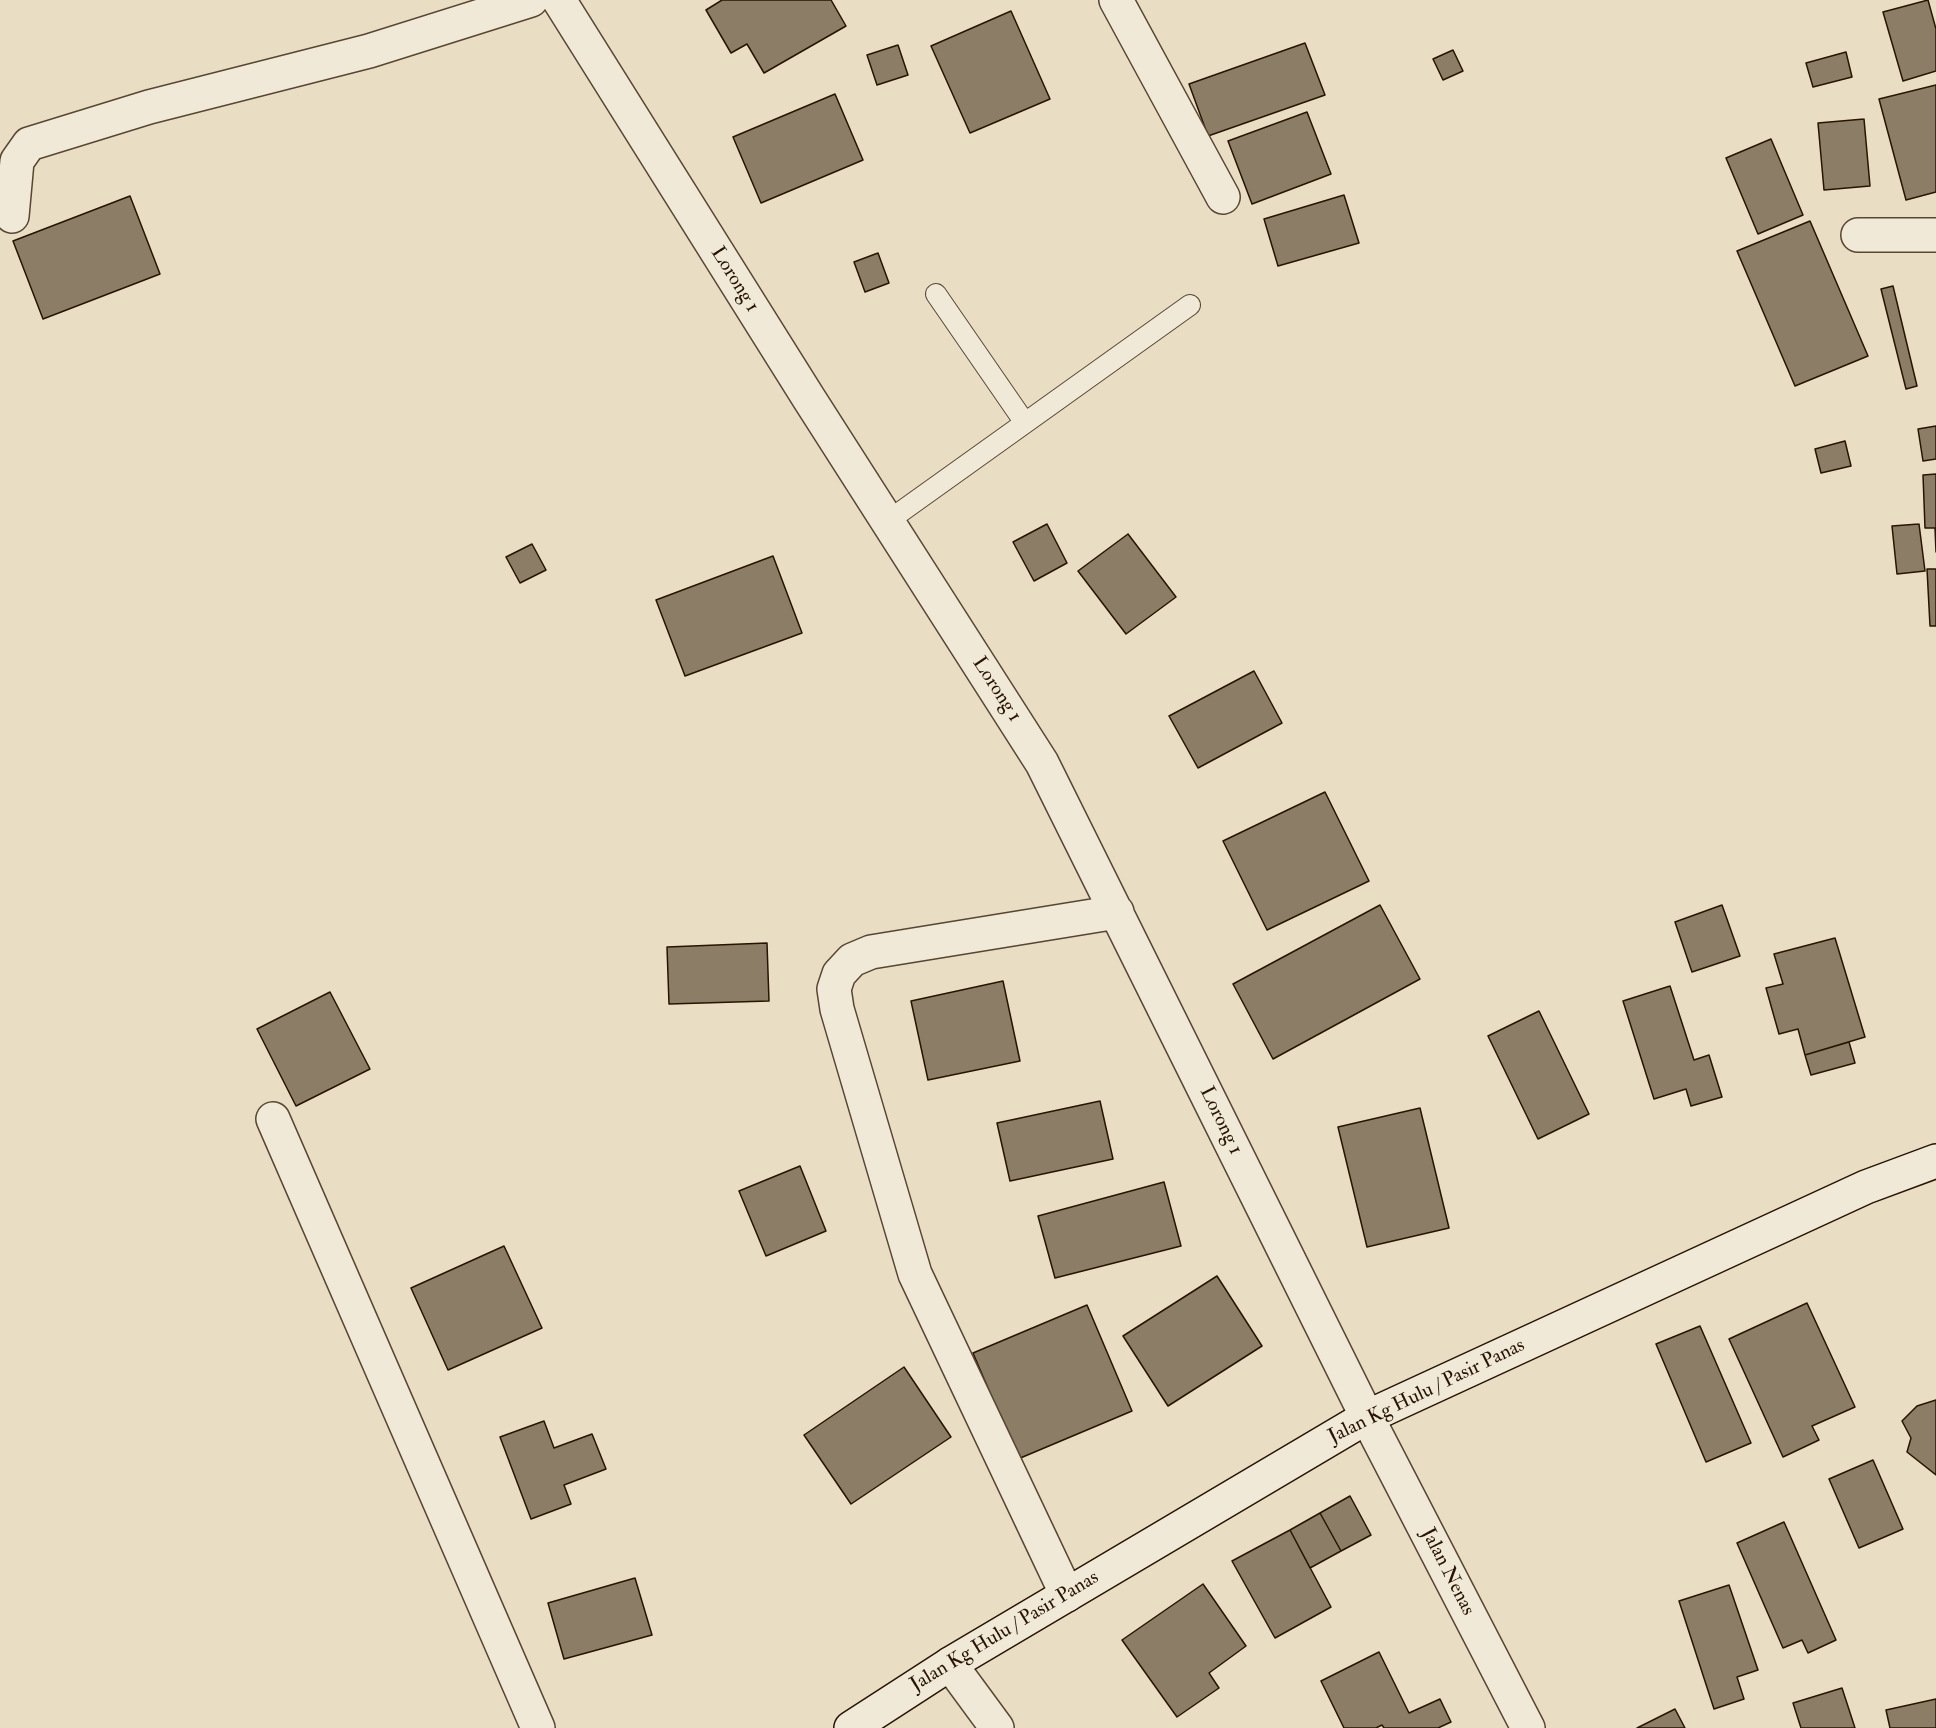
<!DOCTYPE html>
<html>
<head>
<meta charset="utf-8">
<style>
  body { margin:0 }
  canvas { display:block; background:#e9ddc3 }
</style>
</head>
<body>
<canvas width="1936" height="1728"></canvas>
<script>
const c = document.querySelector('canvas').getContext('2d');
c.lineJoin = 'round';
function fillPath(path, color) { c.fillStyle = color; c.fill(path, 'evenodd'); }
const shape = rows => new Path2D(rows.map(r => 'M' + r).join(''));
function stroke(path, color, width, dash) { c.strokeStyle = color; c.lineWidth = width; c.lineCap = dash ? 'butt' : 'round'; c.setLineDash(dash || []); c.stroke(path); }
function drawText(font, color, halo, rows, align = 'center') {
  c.font = font + ' "IM FELL Double Pica",serif'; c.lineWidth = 5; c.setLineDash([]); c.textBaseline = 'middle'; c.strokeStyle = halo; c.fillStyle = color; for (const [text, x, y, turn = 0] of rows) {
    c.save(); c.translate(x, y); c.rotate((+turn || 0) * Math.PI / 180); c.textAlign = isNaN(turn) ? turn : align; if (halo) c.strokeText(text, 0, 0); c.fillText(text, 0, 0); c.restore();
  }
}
const building = shape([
  [722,0,831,0,846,26,764,73,747,44,731,53,706,10,722,0],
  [1928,0,1936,29,1936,71,1903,81,1883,12,1928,0],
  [1011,11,1050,99,970,133,931,46,1011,11],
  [1305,43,1325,95,1208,136,1189,84,1305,43],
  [898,45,908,75,877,85,867,55,898,45],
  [1453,50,1463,71,1443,80,1433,59,1453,50],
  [1846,52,1852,77,1813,87,1806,63,1846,52],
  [1936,85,1936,192,1906,200,1879,99,1936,85],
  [835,94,863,160,761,203,733,137,835,94],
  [1307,112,1331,174,1252,204,1228,141,1307,112],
  [1864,119,1870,186,1824,190,1818,123,1864,119],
  [1771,139,1803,215,1758,234,1726,158,1771,139],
  [1344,195,1359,243,1278,266,1264,219,1344,195],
  [130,196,160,274,43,319,13,241,130,196],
  [1810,221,1868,356,1795,386,1737,251,1810,221],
  [878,253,889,283,865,292,854,262,878,253],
  [1893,286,1917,386,1906,389,1881,289,1893,286],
  [1936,426,1936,459,1923,461,1918,429,1936,426],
  [1845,441,1851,466,1821,473,1815,449,1845,441],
  [1936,474,1936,552,1935,528,1925,528,1923,475,1936,474],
  [1047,524,1067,563,1034,581,1013,542,1047,524],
  [1919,524,1925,571,1897,574,1892,526,1919,524],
  [1128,534,1176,597,1126,634,1078,571,1128,534],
  [532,544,546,570,520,583,506,557,532,544],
  [773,556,802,633,685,676,656,600,773,556],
  [1927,569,1936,569,1936,626,1930,626,1927,569],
  [1254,671,1282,723,1198,768,1169,716,1254,671],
  [1325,792,1369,881,1267,930,1223,841,1325,792],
  [1380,905,1420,979,1273,1059,1233,984,1380,905],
  [1722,905,1740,956,1692,972,1675,922,1722,905],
  [1835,938,1865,1037,1805,1055,1798,1029,1779,1034,1766,988,1783,984,1774,954,1835,938],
  [767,943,769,1001,669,1004,667,947,767,943],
  [1003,981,1020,1061,928,1080,911,1001,1003,981],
  [1670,986,1694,1060,1709,1055,1722,1097,1691,1106,1686,1089,1654,1099,1623,1001,1670,986],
  [330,992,370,1069,296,1106,257,1029,330,992],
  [1539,1011,1589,1114,1538,1139,1488,1036,1539,1011],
  [1849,1042,1855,1063,1811,1075,1805,1055,1849,1042],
  [1100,1101,1113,1159,1010,1181,997,1123,1100,1101],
  [1420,1108,1449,1228,1367,1247,1338,1127,1420,1108],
  [800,1166,826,1231,766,1256,739,1191,800,1166],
  [1164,1182,1181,1246,1055,1278,1038,1216,1164,1182],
  [504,1246,542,1328,448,1370,411,1288,504,1246],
  [1217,1276,1262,1346,1168,1406,1123,1336,1217,1276],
  [1807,1303,1855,1407,1812,1426,1819,1440,1783,1457,1729,1339,1807,1303],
  [1087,1305,1132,1411,1018,1459,973,1353,1087,1305],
  [1700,1326,1751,1443,1706,1462,1656,1344,1700,1326],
  [904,1367,951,1437,851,1504,804,1435,904,1367],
  [1936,1400,1936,1475,1907,1452,1911,1438,1902,1421,1917,1406,1936,1400],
  [544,1421,554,1448,592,1434,606,1469,564,1485,571,1504,531,1519,500,1437,544,1421],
  [1873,1460,1903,1529,1859,1548,1829,1479,1873,1460],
  [1350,1496,1371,1535,1341,1551,1320,1513,1350,1496],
  [1320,1513,1341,1551,1310,1568,1290,1530,1320,1513],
  [1784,1522,1836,1640,1808,1653,1802,1640,1783,1648,1737,1543,1784,1522],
  [1290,1530,1331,1607,1275,1638,1232,1561,1290,1530],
  [635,1578,652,1635,564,1659,548,1603,635,1578],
  [1203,1584,1246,1646,1209,1673,1219,1688,1177,1717,1122,1640,1203,1584],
  [1729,1585,1758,1670,1737,1677,1744,1699,1714,1709,1679,1601,1729,1585],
  [1379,1652,1409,1713,1440,1699,1451,1722,1438,1728,1384,1728,1382,1725,1376,1728,1344,1728,1321,1681,1379,1652],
  [1842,1688,1855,1728,1801,1728,1793,1703,1842,1688],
  [1936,1699,1936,1728,1890,1728,1886,1710,1936,1699],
  [1675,1709,1685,1728,1637,1728,1675,1709]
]);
const lane = shape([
  [936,294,1025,423],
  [888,521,1190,305]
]);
const street = shape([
  [559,0,808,397,1042,763,1367,1417,1528,1728],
  [1116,0,1223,197],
  [12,216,17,161,29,144,149,107,369,51,531,0],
  [1858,235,1936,235],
  [273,1119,538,1728],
  [1067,1595,915,1274,837,1009,834,989,839,974,852,960,871,952,1117,912],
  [950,1664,997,1728]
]);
const secondary = shape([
  [851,1728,950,1664,1367,1417,1866,1187,1936,1161]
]);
const streetNames = [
  ["Lorong 1",734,280,58],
  ["Lorong 1",996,690,57],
  ["Lorong 1",1220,1121,64],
  ["Jalan Kg Hulu / Pasir Panas",1427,1392,-26],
  ["Jalan Nenas",1447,1572,63],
  ["Jalan Kg Hulu / Pasir Panas",1005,1632,-31]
];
fillPath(building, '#8c7d66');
stroke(building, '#281402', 1.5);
stroke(lane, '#584632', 22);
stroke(street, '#584632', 36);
stroke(secondary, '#281402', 36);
stroke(lane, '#f1e9d8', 20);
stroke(street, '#f1e9d8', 33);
stroke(secondary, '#f1e9d8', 33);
drawText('20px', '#281402', '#f1e9d8', streetNames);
</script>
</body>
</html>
